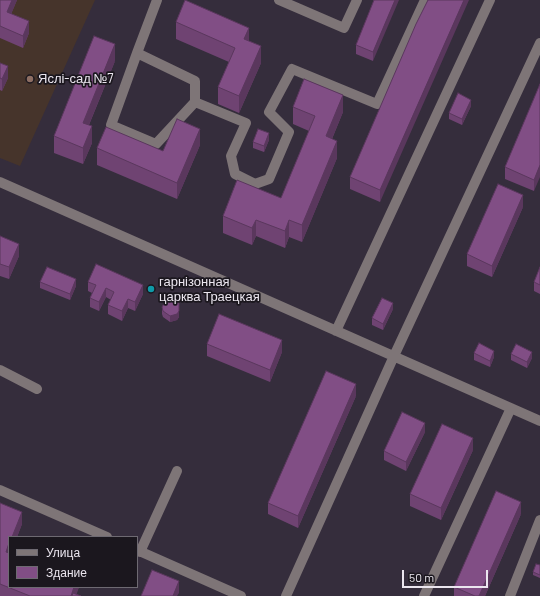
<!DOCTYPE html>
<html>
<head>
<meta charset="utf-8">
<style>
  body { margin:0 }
  #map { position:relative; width:540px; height:596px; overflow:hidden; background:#352d3c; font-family:Barlow,sans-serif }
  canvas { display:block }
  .legend { position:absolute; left:8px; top:536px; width:130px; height:52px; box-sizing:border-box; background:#1b171e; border:1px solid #6e6a72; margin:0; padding:5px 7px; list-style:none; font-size:12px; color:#ebe6ef }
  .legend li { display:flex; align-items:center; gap:8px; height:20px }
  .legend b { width:20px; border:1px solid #6e6a72 }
  .scale { position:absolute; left:402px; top:570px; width:86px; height:18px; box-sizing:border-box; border:2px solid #ebe6ef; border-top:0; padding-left:5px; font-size:12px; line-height:14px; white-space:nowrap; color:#ebe6ef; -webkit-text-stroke:3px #1b171e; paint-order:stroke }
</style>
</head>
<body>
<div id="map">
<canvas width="540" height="596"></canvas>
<ul class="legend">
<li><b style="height:5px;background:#7e7577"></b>Улица</li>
<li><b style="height:11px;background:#814e85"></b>Здание</li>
</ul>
<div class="scale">50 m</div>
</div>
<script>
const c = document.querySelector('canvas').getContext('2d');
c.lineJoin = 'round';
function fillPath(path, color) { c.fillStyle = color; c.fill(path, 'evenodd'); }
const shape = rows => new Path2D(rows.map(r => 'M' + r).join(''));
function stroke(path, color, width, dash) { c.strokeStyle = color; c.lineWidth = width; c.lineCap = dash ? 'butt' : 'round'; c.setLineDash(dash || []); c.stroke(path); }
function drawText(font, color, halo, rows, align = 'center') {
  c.font = font + ' Barlow,sans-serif'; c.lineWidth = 3.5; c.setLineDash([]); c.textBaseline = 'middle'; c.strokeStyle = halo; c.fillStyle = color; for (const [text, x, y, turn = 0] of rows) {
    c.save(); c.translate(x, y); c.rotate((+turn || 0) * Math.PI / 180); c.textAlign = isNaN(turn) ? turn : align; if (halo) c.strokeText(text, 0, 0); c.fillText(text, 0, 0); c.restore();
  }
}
const education = shape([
  [0,0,95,0,20,166,0,158]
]);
const minor = shape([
  [279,0,344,28,357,0],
  [137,53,195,81,195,102,156,144,111,125,137,53,157,0],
  [195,102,246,123,231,156,235,174,255,184,269,179,289,132,269,112,292,69,377,104,425,0],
  [0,182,540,421],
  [336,331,490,0],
  [0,370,37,389],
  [0,490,107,537],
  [137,550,241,596],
  [140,552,177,471],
  [286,596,394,356,540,43],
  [424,596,511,408],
  [510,596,540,520]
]);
const wall = shape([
  [0,0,17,0,11,14,29,33,23,48,0,38],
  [374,0,373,61,356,54,356,45],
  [428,0,380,202,350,189,350,177],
  [176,22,249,41,261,63,239,113,218,104,218,87,229,62,176,39],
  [115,61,89,125,92,143,83,164,54,153,54,136],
  [0,63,8,78,2,91,0,90],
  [540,84,534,191,505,179,505,167],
  [471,106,462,125,449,119,449,113],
  [293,107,343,112,332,139,337,158,302,242,289,237,285,248,256,236,252,245,223,233,223,216,281,198,309,131,293,124],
  [269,140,264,152,253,148,253,142],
  [200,145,177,199,97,165,97,148,163,151],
  [523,207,492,277,467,266,467,254],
  [0,236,19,256,9,279,0,276],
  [540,267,540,294,534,291,534,282],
  [40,282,76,286,70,300,40,288],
  [88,282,143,294,135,311,128,308,122,321,108,314,108,305,111,300,106,297,99,311,90,307,90,298,92,293,88,291],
  [162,307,179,317,177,320,170,322,163,317,162,314],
  [393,309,383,330,372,325,372,318],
  [207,344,282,352,270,382,207,356],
  [474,353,494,357,490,367,474,360],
  [511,354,532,358,527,368,511,360],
  [356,396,298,528,268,514,268,503],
  [425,432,406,471,384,460,384,451],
  [473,450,441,520,410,506,410,494],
  [0,503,22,524,17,537,9,537,9,587,79,587,76,594,81,596,0,596],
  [521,514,485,596,454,596,454,587],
  [540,565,540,578,533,575,533,572]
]);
const shadedWall = shape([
  [12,0,17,0,7,24,7,12],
  [395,0,399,0,373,61,373,52],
  [464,0,469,0,380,202,380,190],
  [29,21,29,33,23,48,23,36],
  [249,28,249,45,244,39],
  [115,44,115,61,83,139,83,123],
  [261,46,261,63,239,113,239,96],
  [8,66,8,78,2,91,2,79],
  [343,95,343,112,326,153,326,136],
  [471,100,471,106,462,125,462,119],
  [92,126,92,143,83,164,83,148],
  [200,129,200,145,177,199,177,183],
  [269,133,269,140,264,152,264,146],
  [337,141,337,158,302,242,302,225],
  [540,165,540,177,534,191,534,180],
  [523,195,523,207,492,277,492,266],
  [256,220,256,236,252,245,252,228],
  [289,220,289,237,285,248,285,231],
  [19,244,19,256,9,279,9,267],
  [76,279,76,286,70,300,70,294],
  [143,285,143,294,135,311,135,302],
  [106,288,106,297,99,311,99,302],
  [128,299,128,308,122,321,122,311],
  [393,303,393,309,383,330,383,324],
  [179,311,179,317,177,320,170,322,170,316],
  [282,340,282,352,270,382,270,370],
  [494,351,494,357,490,367,490,361],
  [532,352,532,358,527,368,527,362],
  [356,384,356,396,298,528,298,516],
  [425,423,425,432,406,471,406,462],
  [473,438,473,450,441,520,441,508],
  [521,502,521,514,485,596,479,596],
  [22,512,22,524,17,537,12,537],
  [9,543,9,555,6,552],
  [179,581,179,593,177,596,173,596],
  [74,587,79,587,76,596,71,596]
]);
const building = shape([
  [0,0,12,0,7,12,29,21,23,36,0,26,0,0],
  [185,0,249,28,244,39,261,46,239,96,218,87,235,48,176,22,185,0],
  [374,0,395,0,373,52,356,45,374,0],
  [428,0,464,0,380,190,350,177,416,24,428,0],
  [94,36,115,44,83,123,92,126,83,148,54,136,94,36],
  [0,63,8,66,2,79,0,78,0,63],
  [304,79,343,95,326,136,337,141,302,225,289,220,285,231,256,220,252,228,223,216,237,180,281,198,315,116,293,107,304,79],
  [540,84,540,165,534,180,505,167,540,84],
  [458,93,471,100,462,119,449,113,458,93],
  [177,119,200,129,177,183,97,148,106,127,163,151,177,119],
  [258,129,269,133,264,146,253,142,258,129],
  [498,184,523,195,492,266,467,254,498,184],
  [0,236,19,244,9,267,0,264,0,236],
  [96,264,143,285,135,302,128,299,122,311,108,305,114,292,106,288,99,302,90,298,96,285,88,282,96,264],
  [47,267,76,279,70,294,40,282,47,267],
  [540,267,540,285,534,282,540,267],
  [382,298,393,303,383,324,372,318,382,298],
  [173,299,179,303,179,311,177,314,170,316,163,311,162,307,166,300,173,299],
  [219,314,282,340,270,370,207,344,219,314],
  [479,343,494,351,490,361,474,353,479,343],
  [516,344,532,352,527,362,511,354,516,344],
  [326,371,356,384,298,516,268,503,326,371],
  [402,412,425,423,406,462,384,451,402,412],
  [442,424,473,438,441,508,410,494,442,424],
  [496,491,521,502,479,596,475,596,454,587,496,491],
  [0,503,22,512,12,537,9,537,9,543,6,552,9,553,9,587,74,587,71,596,30,596,0,584,0,503],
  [536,564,540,565,540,575,533,572,536,564],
  [152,570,179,581,173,596,141,596,152,570],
  [73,593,81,596,72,596,73,593]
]);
const markers = [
  [30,79,4,"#8d6e63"],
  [151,289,4,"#0f9aa8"]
];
const poiNames = [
  ["Яслі-сад №7",38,79],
  ["гарнізонная",159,282],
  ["царква Траецкая",159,297]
];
fillPath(education, '#46342b');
stroke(minor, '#7e7577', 10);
fillPath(wall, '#6f4372');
fillPath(shadedWall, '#5a375d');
fillPath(building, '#814e85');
stroke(building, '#5a375d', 1);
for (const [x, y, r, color] of markers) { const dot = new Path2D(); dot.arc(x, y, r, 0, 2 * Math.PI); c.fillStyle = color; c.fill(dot); stroke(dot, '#1b171e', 1.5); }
drawText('13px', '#ebe6ef', '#1b171e', poiNames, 'left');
</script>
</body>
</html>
